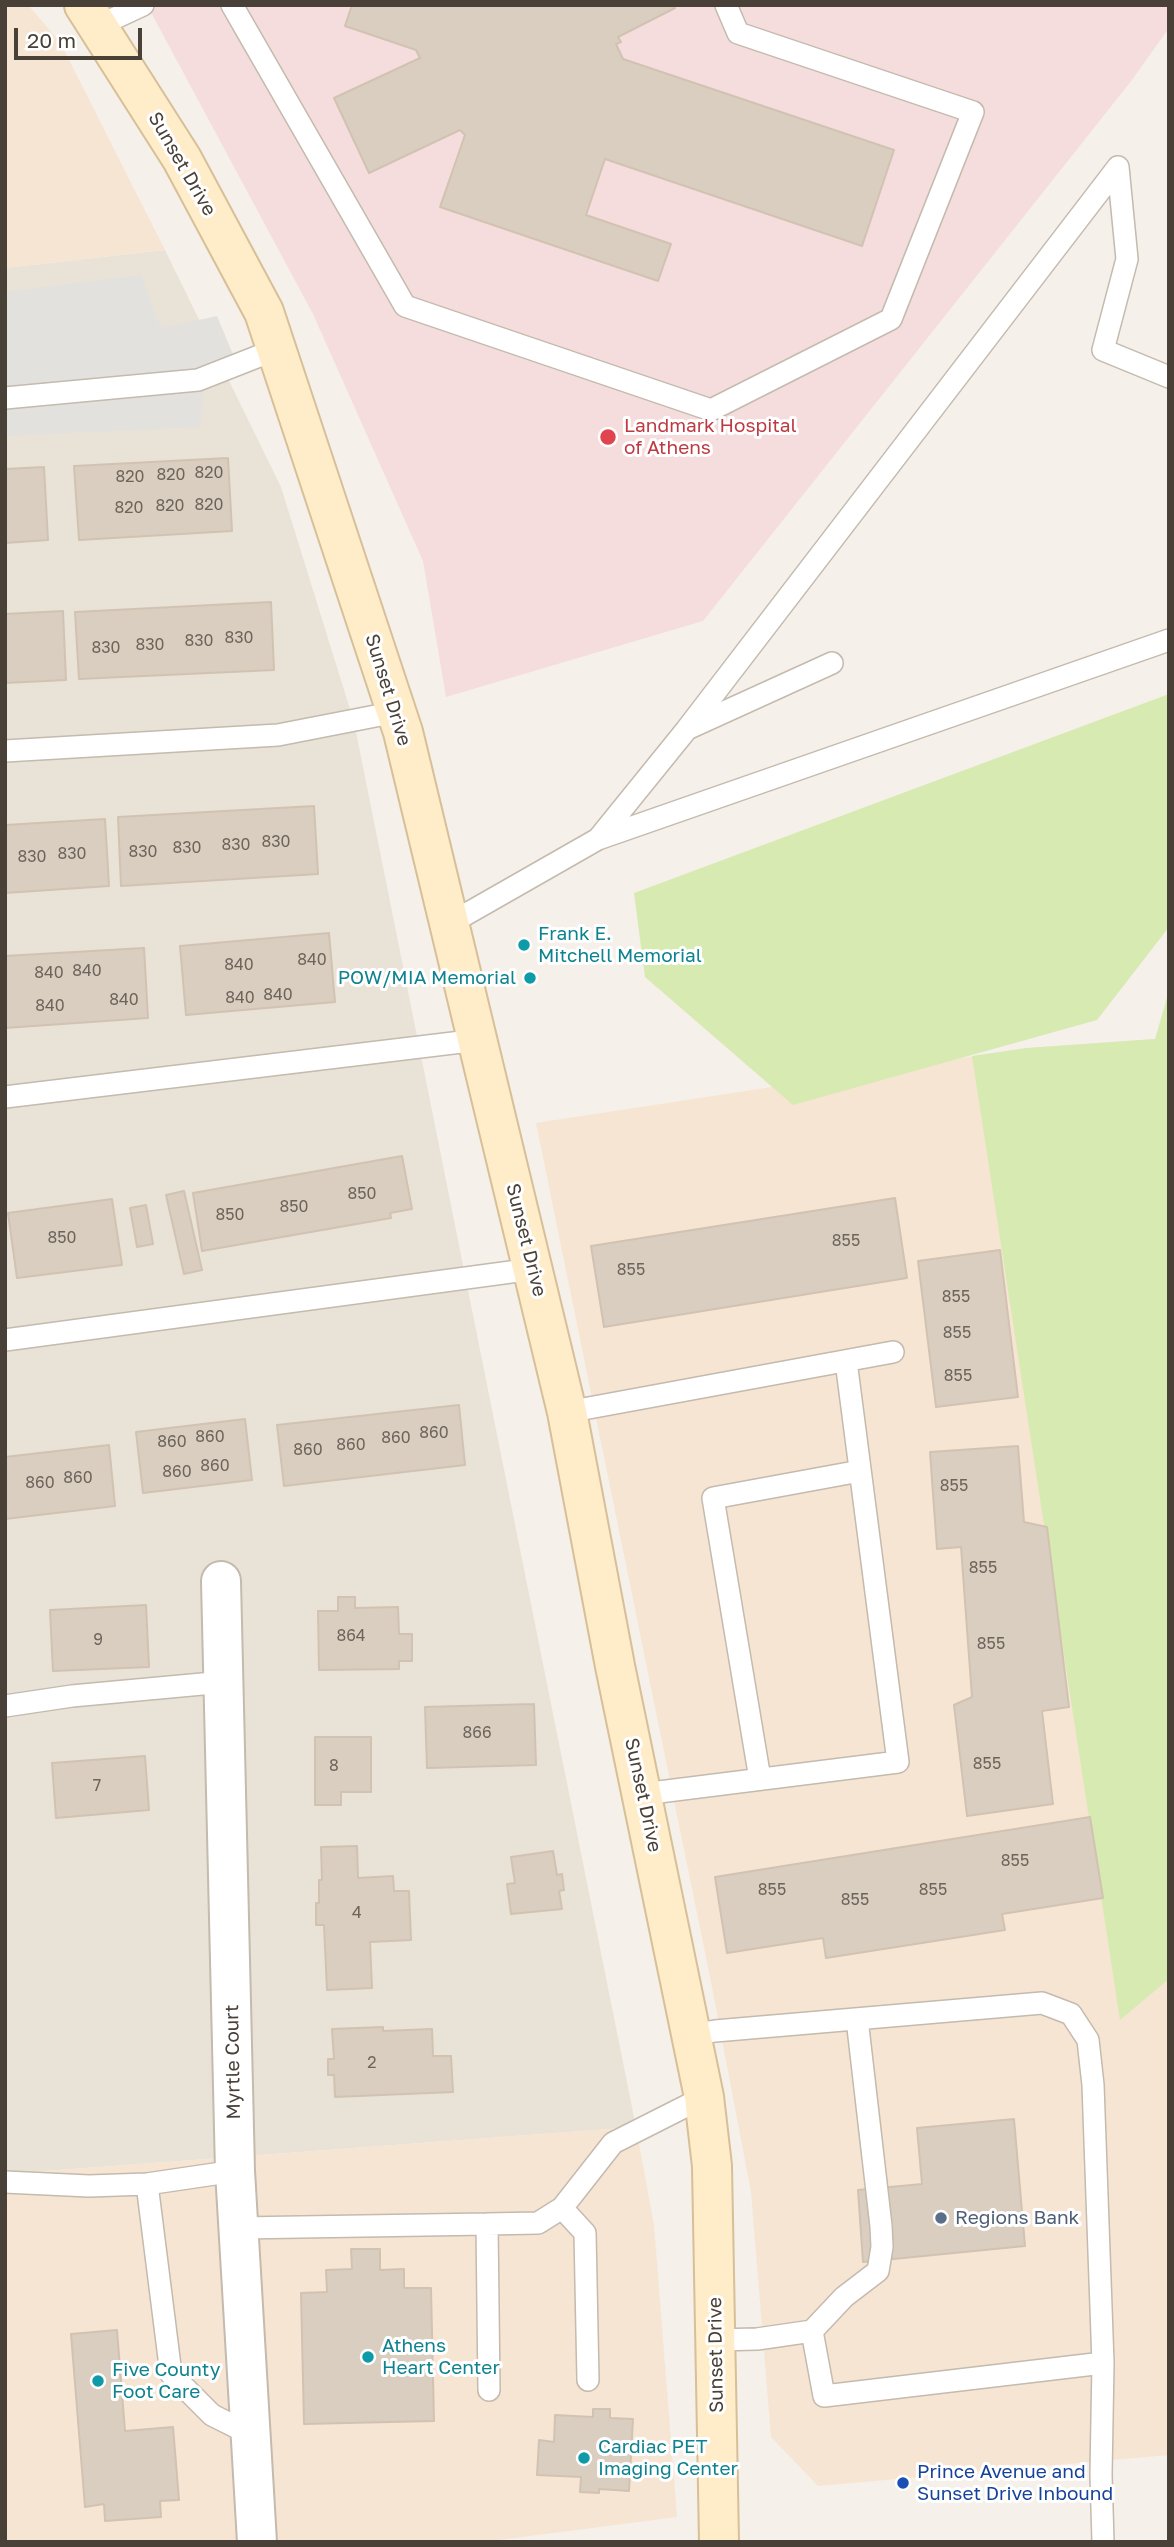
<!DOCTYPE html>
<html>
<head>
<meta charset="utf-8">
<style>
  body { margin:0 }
  #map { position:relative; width:1174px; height:2547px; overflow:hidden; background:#f5f0e9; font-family:"Golos Text",sans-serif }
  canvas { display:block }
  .frame { position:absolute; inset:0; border:7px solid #494037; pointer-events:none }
  .scale { position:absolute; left:14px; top:28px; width:128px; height:32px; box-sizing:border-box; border:4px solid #494037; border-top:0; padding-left:9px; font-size:21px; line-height:24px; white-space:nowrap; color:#494037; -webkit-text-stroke:5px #fff; paint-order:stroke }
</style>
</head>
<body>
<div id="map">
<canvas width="1174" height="2547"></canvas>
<div class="frame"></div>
<div class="scale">20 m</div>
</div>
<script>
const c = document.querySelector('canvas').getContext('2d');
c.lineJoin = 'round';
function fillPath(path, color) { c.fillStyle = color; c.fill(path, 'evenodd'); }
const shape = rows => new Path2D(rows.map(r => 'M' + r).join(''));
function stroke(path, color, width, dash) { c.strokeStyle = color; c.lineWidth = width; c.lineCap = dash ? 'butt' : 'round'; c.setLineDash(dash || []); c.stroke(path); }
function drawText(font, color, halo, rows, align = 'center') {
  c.font = font + ' "Golos Text",sans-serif'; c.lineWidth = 6; c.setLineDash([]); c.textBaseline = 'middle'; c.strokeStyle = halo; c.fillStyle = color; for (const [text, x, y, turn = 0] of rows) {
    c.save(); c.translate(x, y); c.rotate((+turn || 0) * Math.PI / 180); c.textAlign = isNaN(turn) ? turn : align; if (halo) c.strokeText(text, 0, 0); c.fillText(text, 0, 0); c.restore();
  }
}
const residential = shape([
  [165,250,281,487,354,722,636,2127,5,2174,5,268]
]);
const commercial = shape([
  [5,5,28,5,60,42,165,250,5,268],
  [1169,1038,1169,2455,818,2486,771,2437,751,2192,711,1982,536,1123,1027,1048],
  [636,2127,654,2225,677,2517,484,2542,5,2542,5,2174]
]);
const medical = shape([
  [147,5,1169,5,1169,28,1132,80,703,621,446,697,423,561,313,314]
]);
const green = shape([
  [1169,694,1169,927,1097,1020,793,1105,645,977,634,893],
  [1169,991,1169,1979,1120,2020,972,1056,1027,1048,1155,1039]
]);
const parking = shape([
  [141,275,161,328,217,316,240,371,203,388,200,427,5,436,5,292]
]);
const building = shape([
  [352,5,673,5,675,8,618,37,621,42,616,44,623,59,894,150,862,246,605,159,586,215,671,244,658,281,440,207,465,135,460,130,369,173,334,98,420,58,416,50,345,26,352,5],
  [228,458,232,531,79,540,74,466,228,458],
  [44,467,48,540,5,543,5,469,44,467],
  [271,602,274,670,79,679,75,612,271,602],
  [63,611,66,680,5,683,5,614,63,611],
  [314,806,318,874,121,886,118,817,314,806],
  [105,819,109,886,5,893,5,825,105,819],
  [329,933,335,1002,186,1015,180,946,329,933],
  [144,948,148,1018,5,1028,5,956,144,948],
  [402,1156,412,1209,390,1213,391,1218,202,1251,193,1193,402,1156],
  [184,1191,202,1270,184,1274,166,1195,184,1191],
  [895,1198,907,1278,604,1327,591,1246,895,1198],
  [112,1199,122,1265,17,1278,8,1213,112,1199],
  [146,1205,153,1244,137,1247,130,1208,146,1205],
  [1000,1250,1018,1397,936,1407,918,1261,1000,1250],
  [459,1405,465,1465,284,1486,277,1425,459,1405],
  [245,1419,252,1480,143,1493,136,1432,245,1419],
  [109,1445,115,1506,5,1519,5,1457,109,1445],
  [1018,1446,1024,1522,1047,1527,1069,1707,1042,1711,1053,1804,967,1816,954,1705,972,1697,961,1547,937,1549,930,1452,1018,1446],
  [338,1597,355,1597,355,1608,398,1607,399,1634,412,1634,412,1661,399,1661,399,1669,319,1670,318,1611,338,1611,338,1597],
  [146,1605,149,1667,53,1671,50,1610,146,1605],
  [534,1704,536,1765,427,1768,425,1707,534,1704],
  [315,1737,371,1737,371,1792,341,1792,341,1805,315,1805,315,1737],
  [145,1756,149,1810,56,1818,52,1763,145,1756],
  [1090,1817,1103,1898,1002,1914,1005,1930,826,1958,823,1938,727,1953,715,1877,1090,1817],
  [357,1846,358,1878,393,1876,394,1891,409,1891,411,1940,370,1942,372,1988,327,1990,324,1925,316,1925,316,1903,319,1903,319,1880,322,1880,321,1847,357,1846],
  [553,1851,557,1875,562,1874,564,1890,559,1891,562,1909,511,1914,507,1884,515,1883,511,1857,553,1851],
  [383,2027,383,2031,432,2029,433,2056,451,2056,453,2092,335,2097,334,2075,328,2075,328,2059,334,2059,332,2029,383,2027],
  [1014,2119,1025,2246,863,2262,858,2190,922,2184,917,2128,1014,2119],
  [351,2249,380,2249,380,2270,404,2269,404,2288,431,2288,434,2421,304,2424,301,2293,327,2292,326,2270,352,2269,351,2249],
  [117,2330,125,2431,173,2427,179,2500,160,2501,161,2517,105,2521,104,2504,85,2507,71,2334,117,2330],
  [593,2409,610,2409,610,2418,633,2419,629,2491,599,2489,599,2493,580,2492,581,2477,537,2475,539,2440,554,2442,555,2415,593,2417,593,2409]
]);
const lane = shape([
  [232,5,405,306,711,410,891,319,973,112,738,33,726,5],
  [98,26,143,5],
  [5,398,198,380,277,349],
  [687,729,1118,167,1127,259,1103,350,1169,377],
  [5,751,278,735,396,712],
  [598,839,1169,640],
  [449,924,598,839,687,729,832,663],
  [5,1097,478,1040],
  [5,1340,533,1269],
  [567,1412,893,1352],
  [5,1706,72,1696,224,1682],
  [760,1779,713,1498,860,1471],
  [643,1794,898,1762,846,1361],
  [692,2035,715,2031,1042,2003,1071,2014,1088,2040,1093,2085,1103,2363,1101,2475,1103,2542],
  [5,2182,89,2186,147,2184,235,2171],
  [147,2184,171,2374,212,2415,250,2434],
  [562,2208,613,2143,704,2097],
  [487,2224,538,2223,562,2208,585,2233,588,2380],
  [239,2228,487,2224,489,2390],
  [812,2331,844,2297,878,2271,882,2247,881,2226,857,2019],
  [715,2340,757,2339,812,2331,824,2396,1103,2363]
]);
const street = shape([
  [221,1581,235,2171,257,2542]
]);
const secondary = shape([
  [84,5,182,159,264,312,403,732,567,1412,615,1666,704,2097,712,2166,719,2542]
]);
const markers = [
  [608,437,9,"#e0444e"],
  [524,945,7,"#0f9aa8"],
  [530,978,7,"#0f9aa8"],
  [941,2218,7,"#5c6f8a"],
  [368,2357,7,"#0f9aa8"],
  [98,2381,7,"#0f9aa8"],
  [584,2458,7,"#0f9aa8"],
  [903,2483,7,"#1a4fb4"]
];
const numberNames = [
  ["820",209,473],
  ["820",171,475],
  ["820",130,477],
  ["820",209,505],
  ["820",170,506],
  ["820",129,508],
  ["830",239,638],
  ["830",199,641],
  ["830",150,645],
  ["830",106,648],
  ["830",276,842],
  ["830",236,845],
  ["830",187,848],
  ["830",143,852],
  ["830",72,854],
  ["830",32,857],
  ["840",312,960],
  ["840",239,965],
  ["840",87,971],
  ["840",49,973],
  ["840",278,995],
  ["840",240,998],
  ["840",124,1000],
  ["840",50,1006],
  ["850",362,1194],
  ["850",294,1207],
  ["850",230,1215],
  ["850",62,1238],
  ["855",846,1241],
  ["855",631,1270],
  ["855",956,1297],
  ["855",957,1333],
  ["855",958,1376],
  ["860",434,1433],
  ["860",210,1437],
  ["860",396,1438],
  ["860",172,1442],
  ["860",351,1445],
  ["860",308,1450],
  ["860",215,1466],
  ["860",177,1472],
  ["860",78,1478],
  ["860",40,1483],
  ["855",954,1486],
  ["855",983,1568],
  ["864",351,1636],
  ["9",98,1640],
  ["855",991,1644],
  ["866",477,1733],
  ["855",987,1764],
  ["8",334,1766],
  ["7",97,1786],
  ["855",1015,1861],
  ["855",772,1890],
  ["855",933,1890],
  ["855",855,1900],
  ["4",357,1913],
  ["2",372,2063]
];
const streetNames = [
  ["Sunset Drive",182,164,60],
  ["Sunset Drive",388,690,73],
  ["Sunset Drive",526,1240,76],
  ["Sunset Drive",643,1795,78],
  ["Myrtle Court",233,2062,-91],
  ["Sunset Drive",716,2355,-91]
];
const healthNames = [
  ["Landmark Hospital",624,426],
  ["of Athens",624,448]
];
const cultureNames = [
  ["Frank E.",538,934],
  ["Mitchell Memorial",538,956],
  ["POW/MIA Memorial",516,978,"right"],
  ["Athens",382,2346],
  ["Heart Center",382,2368],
  ["Five County",112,2370],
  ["Foot Care",112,2392],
  ["Cardiac PET",598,2447],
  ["Imaging Center",598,2469]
];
const serviceNames = [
  ["Regions Bank",955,2218]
];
const transitNames = [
  ["Prince Avenue and",917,2472],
  ["Sunset Drive Inbound",917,2494]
];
fillPath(residential, '#e9e2d7');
fillPath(commercial, '#f7e5d4');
fillPath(medical, '#f6dddd');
fillPath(green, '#d7eab1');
fillPath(parking, '#e3e1de');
fillPath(building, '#dacec1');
stroke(building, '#d2c2b1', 2);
stroke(lane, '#c4baae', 24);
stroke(street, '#c4baae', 42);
stroke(secondary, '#d7bf98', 42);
stroke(lane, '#fff', 21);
stroke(street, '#fff', 38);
stroke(secondary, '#ffecc9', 38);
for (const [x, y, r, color] of markers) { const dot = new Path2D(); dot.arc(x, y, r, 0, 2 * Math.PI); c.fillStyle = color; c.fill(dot); stroke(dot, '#fff', 2.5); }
drawText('16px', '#6d645a', null, numberNames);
drawText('19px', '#494037', '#fff', streetNames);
drawText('19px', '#be3a42', '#fff', healthNames, 'left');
drawText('19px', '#0d838f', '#fff', cultureNames, 'left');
drawText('19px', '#4e5e75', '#fff', serviceNames, 'left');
drawText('19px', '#164399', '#fff', transitNames, 'left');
</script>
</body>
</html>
